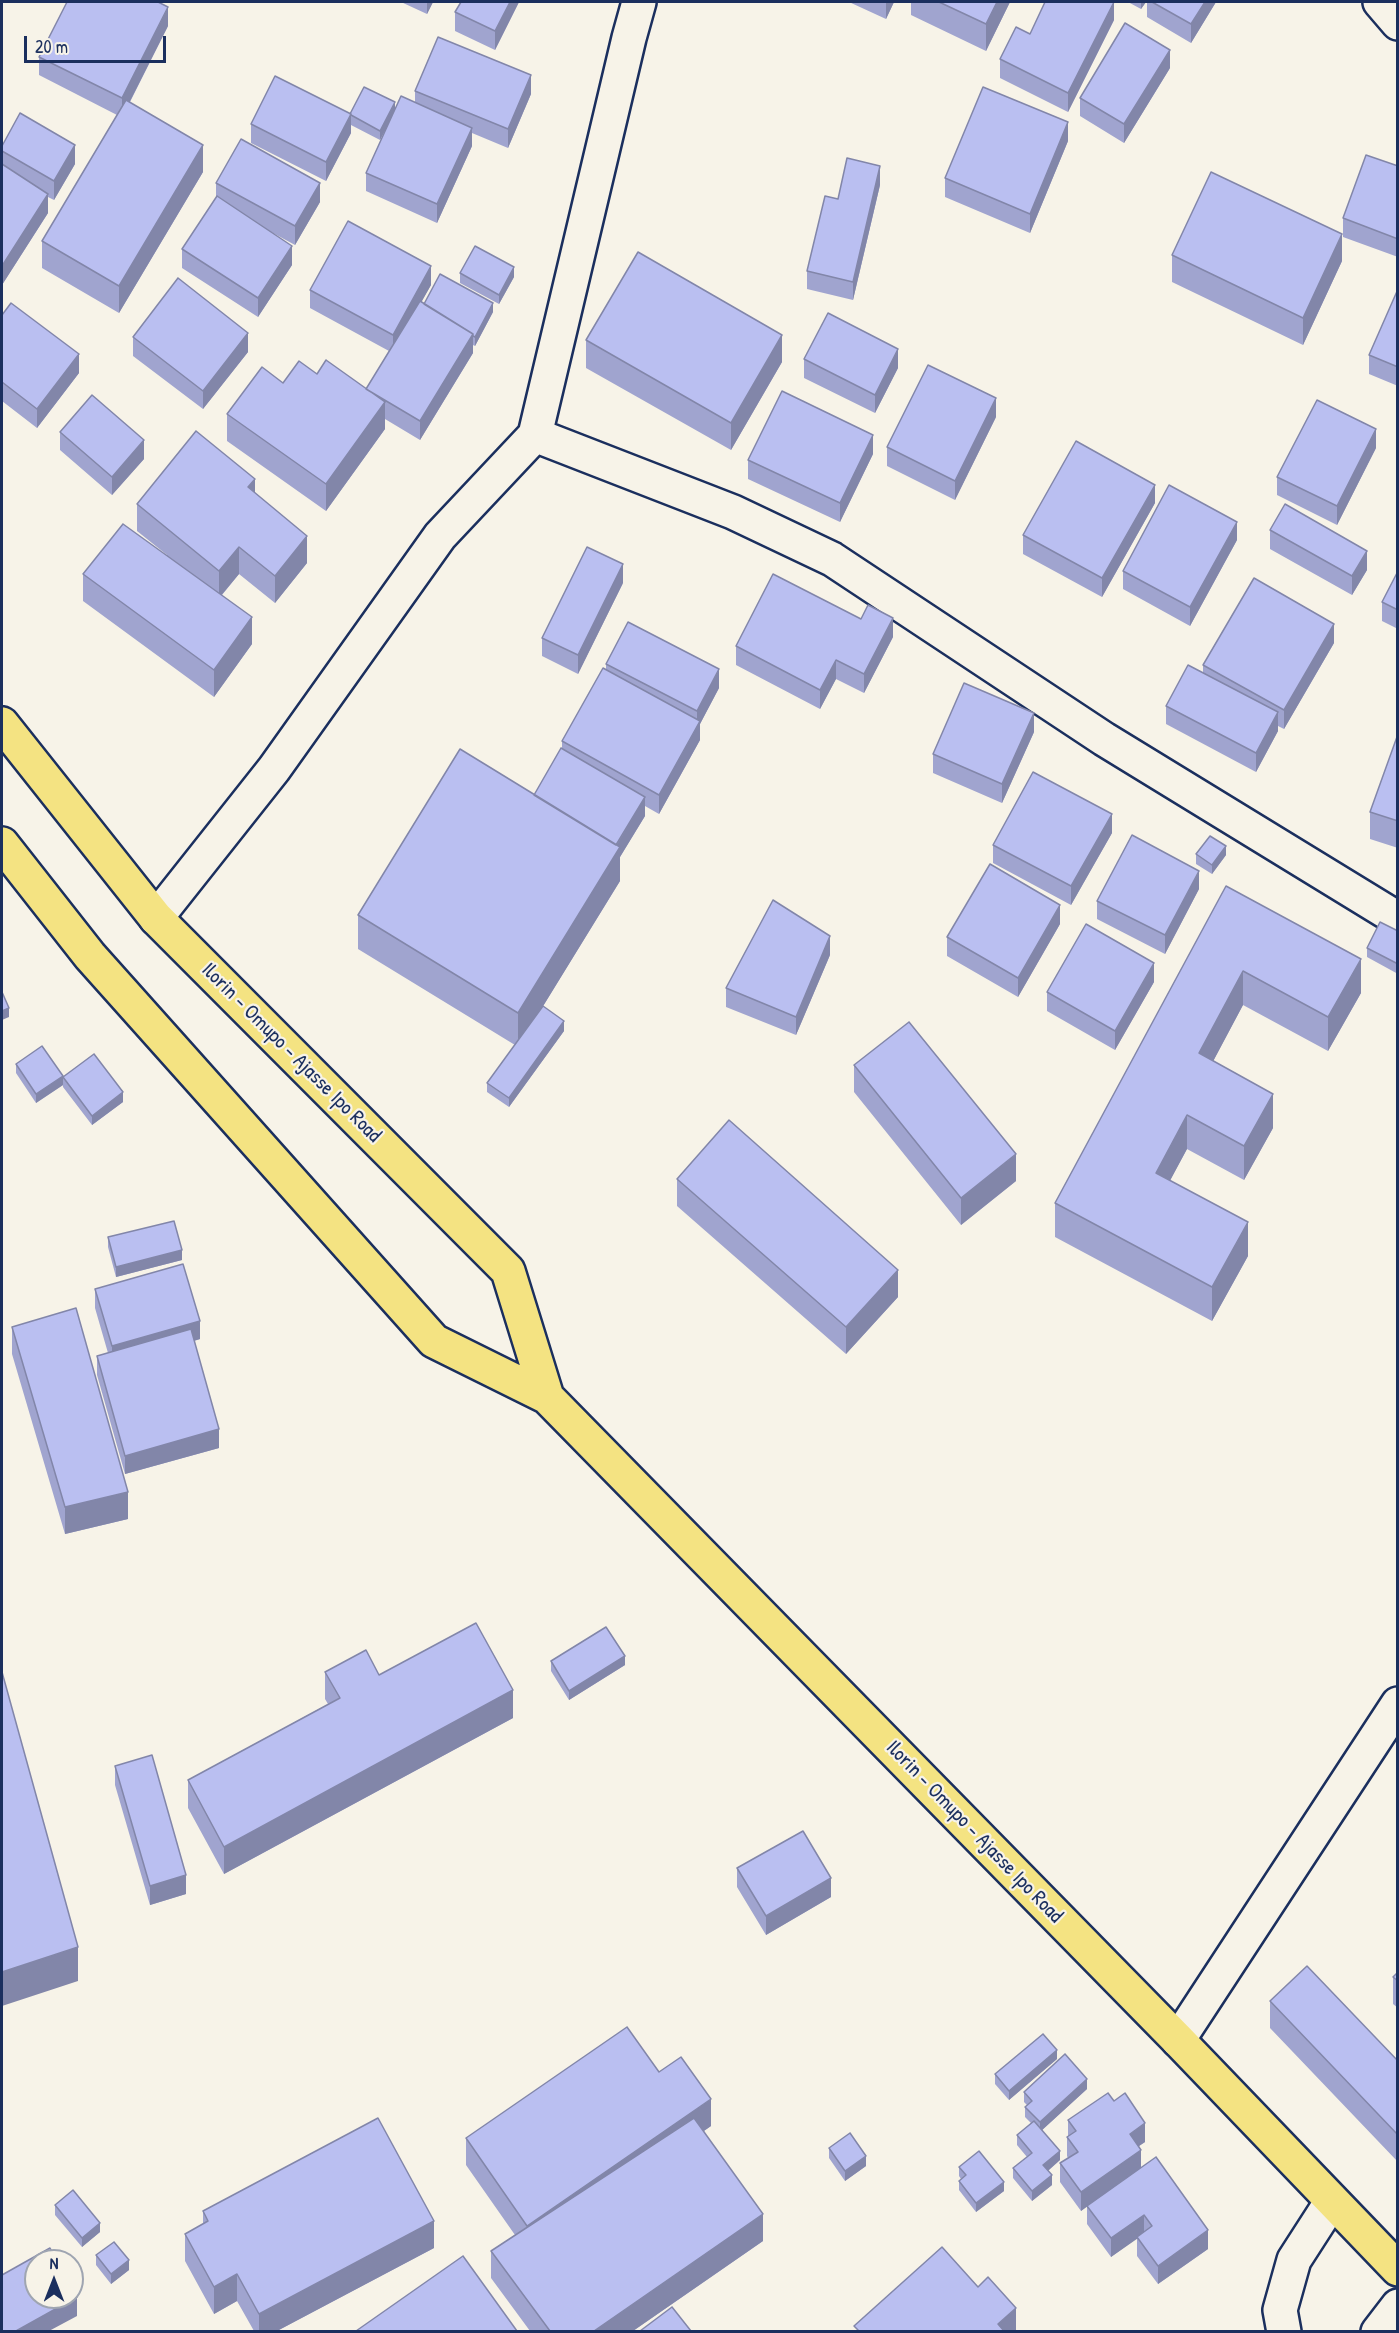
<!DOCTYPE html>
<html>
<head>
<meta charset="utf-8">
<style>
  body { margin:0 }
  #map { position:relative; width:1399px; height:2333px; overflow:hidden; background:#f7f3e8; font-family:"Patrick Hand",sans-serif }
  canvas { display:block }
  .frame { position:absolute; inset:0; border:3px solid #1b2f5e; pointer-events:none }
  .north { position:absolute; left:24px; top:2249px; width:60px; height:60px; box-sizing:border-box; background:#f7f3e8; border:2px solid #9fa5b1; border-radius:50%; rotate:0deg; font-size:16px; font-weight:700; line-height:24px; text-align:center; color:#1b2f5e }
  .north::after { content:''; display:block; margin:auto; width:21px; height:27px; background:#1b2f5e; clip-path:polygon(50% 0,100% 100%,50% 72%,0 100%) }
  .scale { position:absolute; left:24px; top:36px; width:142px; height:27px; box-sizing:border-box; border:3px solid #1b2f5e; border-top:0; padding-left:8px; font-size:18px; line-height:21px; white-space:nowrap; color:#1b2f5e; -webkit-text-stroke:4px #f7f3e8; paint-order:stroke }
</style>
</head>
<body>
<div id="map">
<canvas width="1399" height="2333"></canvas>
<div class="frame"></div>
<div class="north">N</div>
<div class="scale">20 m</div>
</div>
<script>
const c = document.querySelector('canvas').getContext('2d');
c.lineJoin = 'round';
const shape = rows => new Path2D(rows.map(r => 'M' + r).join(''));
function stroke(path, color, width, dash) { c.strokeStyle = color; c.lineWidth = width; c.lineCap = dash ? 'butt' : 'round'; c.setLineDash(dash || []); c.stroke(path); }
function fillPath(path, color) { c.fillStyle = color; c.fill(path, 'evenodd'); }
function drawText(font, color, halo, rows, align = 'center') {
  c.font = font + ' "Patrick Hand",sans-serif'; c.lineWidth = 4.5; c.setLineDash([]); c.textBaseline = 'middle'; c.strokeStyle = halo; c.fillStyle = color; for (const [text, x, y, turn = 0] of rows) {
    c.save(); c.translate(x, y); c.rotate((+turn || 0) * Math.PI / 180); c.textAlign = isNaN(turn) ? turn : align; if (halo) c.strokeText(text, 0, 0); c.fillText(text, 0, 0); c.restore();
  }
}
const minor = shape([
  [1380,2,1398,23],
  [535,435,733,512,832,559,1104,739,1398,919],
  [156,918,274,769,440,536,535,435,629,38,639,2],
  [1178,2040,1398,1704],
  [1284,2332,1280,2310,1294,2260,1332,2201],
  [1378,2332,1398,2306]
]);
const trunk = shape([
  [2,724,156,918,508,1271,547,1397],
  [2,844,90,956,434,1341,547,1397,1178,2040,1398,2269]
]);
const wall = shape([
  [401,2,433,2,427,14],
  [461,2,519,2,495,50,455,31,455,12],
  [849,2,894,2,886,19],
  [911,2,1010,2,986,51,911,15],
  [1128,2,1146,2,1141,9],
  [1147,2,1216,2,1191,43,1147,17],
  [1114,20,1068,112,1000,78,1000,59,1030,34],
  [168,26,130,102,203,172,119,313,42,268,42,241,117,115,39,75,39,57],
  [1170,68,1124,143,1080,116,1080,98],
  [415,91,531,94,508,148,472,133,472,146,437,223,366,191,366,173,389,122,380,140,351,125,351,133,326,181,251,143,251,124,395,110,415,102],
  [1068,141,1030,233,945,197,945,178],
  [2,146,75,164,54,200,48,197,48,213,2,285],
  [1398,166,1398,257,1343,237,1343,218],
  [216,183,320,202,295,245,271,232,292,265,258,317,182,268,182,249,216,198],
  [880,185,853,300,807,289,807,271,838,199],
  [1172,255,1342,261,1303,345,1172,282],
  [460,273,514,277,499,304,460,283],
  [431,285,421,302,424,304,493,312,475,346,473,345,473,353,420,440,385,419,385,429,326,511,227,441,227,414,317,374,366,389,389,351,310,308,310,290],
  [1398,289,1398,386,1369,374,1369,355],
  [2,315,79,373,37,428,2,401],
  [133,337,248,352,203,409,133,356],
  [586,340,782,362,731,450,586,368],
  [804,359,898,368,875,413,804,378],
  [996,417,955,500,887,466,887,447],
  [60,432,144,459,112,495,60,450],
  [1376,448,1337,525,1277,495,1277,477],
  [873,454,840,522,748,479,748,460],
  [255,493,307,563,275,603,239,574,222,595,252,644,214,697,83,601,83,574,167,555,137,531,137,504],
  [1155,503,1102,597,1023,554,1023,535],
  [1270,530,1367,570,1352,595,1270,549],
  [1237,540,1190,626,1123,589,1123,571],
  [1398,571,1398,629,1382,621,1382,602],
  [623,583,578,674,542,656,542,638],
  [893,637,864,693,836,679,820,709,736,665,736,646],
  [1334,643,1284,729,1278,726,1278,731,1256,772,1166,724,1166,706,1203,673,1203,665],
  [606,664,719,688,700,724,700,740,659,814,645,806,645,816,620,857,620,881,543,1006,564,1031,509,1107,487,1092,487,1083,515,1045,358,949,358,915,534,795,562,749,562,741,606,669],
  [1034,732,1002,803,933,773,933,754],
  [1398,734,1398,848,1370,839,1370,812],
  [1112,833,1071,905,993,863,993,845],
  [1196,854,1226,855,1212,874,1196,864],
  [1226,886,1361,993,1328,1051,1243,1005,1213,1061,1273,1128,1244,1180,1187,1149,1170,1180,1248,1256,1212,1321,1055,1237,1055,1203],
  [1199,889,1165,954,1097,919,1097,901],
  [1060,924,1018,997,947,956,947,937],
  [1398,931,1398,974,1367,957,1367,948],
  [830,955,796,1035,726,1007,726,988],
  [1154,982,1115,1050,1047,1011,1047,992],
  [16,1064,63,1077,123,1102,92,1125,63,1087,63,1085,36,1103,16,1073],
  [854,1065,1016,1181,961,1225,854,1092],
  [677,1179,898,1297,846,1354,677,1206],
  [108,1237,182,1260,116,1277,108,1247],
  [95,1289,200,1339,194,1341,219,1448,125,1474,97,1375,97,1356,108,1353,95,1308],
  [12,1327,128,1519,65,1534,12,1354],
  [551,1661,625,1665,569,1700,551,1671],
  [325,1672,379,1675,513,1718,224,1874,188,1808,188,1780,328,1704,325,1699],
  [115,1766,186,1894,150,1905,115,1785],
  [737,1868,831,1897,766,1935,737,1887],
  [1398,1972,1398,2008,1393,2004,1393,1977],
  [1270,2001,1398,2061,1398,2162,1270,2028],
  [1057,2059,1009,2100,995,2084,995,2074],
  [659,2072,711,2126,704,2131,763,2241,633,2331,530,2331,491,2278,491,2251,515,2235,466,2165,466,2138],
  [1087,2089,1042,2130,1060,2160,1048,2171,1052,2185,1032,2201,1013,2178,1013,2168,1027,2157,1017,2145,1017,2135,1031,2123,1025,2117,1025,2107,1027,2105,1024,2102,1024,2092],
  [1068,2120,1145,2142,1139,2146,1141,2167,1208,2249,1158,2284,1137,2256,1137,2238,1111,2257,1087,2224,1087,2206,1081,2211,1060,2182,1060,2163,1068,2158,1067,2156,1067,2137,1068,2136],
  [829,2148,866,2166,845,2181,829,2158],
  [959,2167,1004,2191,976,2212,959,2190,959,2181,961,2179,959,2176],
  [55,2205,100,2232,82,2247,55,2215],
  [203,2211,434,2248,277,2331,254,2331,237,2301,214,2314,185,2261,185,2234,203,2224],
  [96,2255,129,2270,111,2284,96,2265]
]);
const shadedWall = shape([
  [427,2,433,2,427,14],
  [510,2,519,2,495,50,495,31],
  [886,2,894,2,886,19],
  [997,2,1010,2,986,51,986,24],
  [1114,2,1114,20,1068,112,1068,93],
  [1141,2,1146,2,1141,9],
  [1205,2,1216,2,1191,43,1191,24],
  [168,7,168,26,122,117,122,98],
  [1170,50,1170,68,1124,143,1124,124],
  [531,75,531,94,508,148,508,129],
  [395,102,395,112,380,140,380,131],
  [351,114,351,133,326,181,326,162],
  [1068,122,1068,141,1030,233,1030,214],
  [472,128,472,146,437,223,437,204],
  [75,145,75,164,54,200,54,181],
  [203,145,203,172,119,313,119,286],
  [880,166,880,185,853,300,853,282],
  [320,183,320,202,295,245,295,226],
  [48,194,48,213,2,285,2,266],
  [1342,234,1342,261,1303,345,1303,318],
  [292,246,292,265,258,317,258,298],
  [431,266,431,285,393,353,393,335],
  [514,267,514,277,499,304,499,295],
  [493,303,493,312,475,346,475,337],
  [248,333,248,352,203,409,203,391],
  [473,334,473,353,420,440,420,421],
  [782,335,782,362,731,450,731,423],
  [898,349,898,368,875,413,875,395],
  [79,354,79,373,37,428,37,409],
  [996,398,996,417,955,500,955,481],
  [385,402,385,429,326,511,326,484],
  [1376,429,1376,448,1337,525,1337,506],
  [873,435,873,454,840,522,840,503],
  [144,440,144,459,112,495,112,477],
  [255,479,255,506,248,487],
  [1155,485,1155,503,1102,597,1102,578],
  [1237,522,1237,540,1190,626,1190,607],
  [307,536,307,563,275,603,275,576],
  [239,547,239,574,219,598,219,571],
  [1367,551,1367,570,1352,595,1352,576],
  [623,564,623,583,578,674,578,655],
  [252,617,252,644,214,697,214,670],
  [893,618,893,637,864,693,864,674],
  [1334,624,1334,643,1284,729,1284,710],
  [836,660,836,679,820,709,820,690],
  [719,669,719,688,700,724,700,740,659,814,659,795,697,727,697,711],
  [1278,712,1278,731,1256,772,1256,753],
  [1034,713,1034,732,1002,803,1002,784],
  [645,797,645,816,620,857,620,881,518,1047,518,1013],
  [1112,814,1112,833,1071,905,1071,886],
  [1226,846,1226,855,1212,874,1212,865],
  [1199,871,1199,889,1165,954,1165,935],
  [1060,905,1060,924,1018,997,1018,978],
  [830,936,830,955,796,1035,796,1017],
  [1361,959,1361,993,1328,1051,1328,1017],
  [1154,963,1154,982,1115,1050,1115,1031],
  [1243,971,1243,1005,1199,1088,1199,1053],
  [9,1008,9,1017,2,1020,2,1011],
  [564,1021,564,1031,509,1107,509,1098],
  [63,1076,63,1085,36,1103,36,1094],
  [123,1092,123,1102,92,1125,92,1116],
  [1273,1094,1273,1128,1244,1180,1244,1146],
  [1187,1115,1187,1149,1156,1207,1156,1173],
  [1016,1154,1016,1181,961,1225,961,1198],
  [1248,1222,1248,1256,1212,1321,1212,1287],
  [182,1250,182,1260,116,1277,116,1267],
  [898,1270,898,1297,846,1354,846,1327],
  [200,1321,200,1339,112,1365,112,1346],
  [219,1429,219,1448,125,1474,125,1456],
  [128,1492,128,1519,65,1534,65,1507],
  [625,1656,625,1665,569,1700,569,1691],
  [513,1690,513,1718,224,1874,224,1847],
  [186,1875,186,1894,150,1905,150,1886],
  [831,1878,831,1897,766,1935,766,1916],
  [78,1947,78,1981,2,2006,2,1972],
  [1057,2050,1057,2059,1009,2100,1009,2091],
  [1087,2079,1087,2089,1040,2132,1040,2122],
  [711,2099,711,2126,527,2253,527,2226],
  [1145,2123,1145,2142,1130,2152,1130,2134],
  [1141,2150,1141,2168,1081,2211,1081,2192],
  [1060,2151,1060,2160,1043,2175,1043,2165],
  [866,2156,866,2166,845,2181,845,2171],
  [1052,2175,1052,2185,1032,2201,1032,2191],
  [1004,2182,1004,2191,976,2212,976,2203],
  [763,2214,763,2241,633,2331,594,2331],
  [1144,2215,1144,2234,1111,2257,1111,2238],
  [434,2221,434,2248,277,2331,259,2331,259,2314],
  [100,2223,100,2232,82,2247,82,2238],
  [1208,2230,1208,2249,1158,2284,1158,2266],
  [129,2260,129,2270,111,2284,111,2274],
  [237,2274,237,2301,214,2314,214,2287],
  [77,2297,77,2316,49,2331,16,2331],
  [1016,2308,1016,2331,998,2331,998,2324]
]);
const building = shape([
  [67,2,158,2,168,7,122,98,39,57,67,2],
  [461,2,510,2,495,31,455,12,461,2],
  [939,2,997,2,986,24,939,2],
  [1045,2,1114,2,1068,93,1000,59,1016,27,1030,34,1045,2],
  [1152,2,1205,2,1191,24,1152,2],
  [1125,23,1170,50,1124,124,1080,98,1125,23],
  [438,37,531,75,508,129,415,91,438,37],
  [275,76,351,114,326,162,251,124,275,76],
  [364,87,395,102,380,131,351,115,351,114,350,114,364,87],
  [983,87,1068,122,1030,214,945,178,983,87],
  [401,96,472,128,437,204,366,173,401,96],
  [126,100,203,145,119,286,42,241,126,100],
  [20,113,75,145,54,181,2,151,2,146,20,113],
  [241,139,320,183,295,226,216,183,241,139],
  [1366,155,1398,166,1398,239,1343,218,1366,155],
  [847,158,880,166,853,282,807,271,825,196,838,199,847,158],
  [2,164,48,194,2,266,2,164],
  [1211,172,1342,234,1303,318,1172,255,1211,172],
  [217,196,292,246,258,298,182,249,217,196],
  [348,221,431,266,393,335,310,290,348,221],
  [475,246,514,267,499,295,460,273,475,246],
  [638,252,782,335,731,423,586,340,638,252],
  [440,274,493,303,475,337,473,336,473,334,424,304,440,274],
  [178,278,248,333,203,391,133,337,178,278],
  [1398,289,1398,367,1369,355,1398,289],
  [420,301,473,334,420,421,366,389,420,301],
  [11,303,79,354,37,409,2,382,2,315,11,303],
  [828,313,898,349,875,395,804,359,828,313],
  [326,360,385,402,326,484,227,414,262,367,283,383,299,361,317,374,326,360],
  [928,365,996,398,955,481,887,447,928,365],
  [782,391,873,435,840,503,748,460,782,391],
  [92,395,144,440,112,477,60,432,92,395],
  [1317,400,1376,429,1337,506,1277,477,1317,400],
  [196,431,255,479,248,487,307,536,275,576,239,547,219,571,137,504,196,431],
  [1076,441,1155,485,1102,578,1023,535,1076,441],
  [1169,485,1237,522,1190,607,1123,571,1169,485],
  [1285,504,1367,551,1352,576,1270,530,1285,504],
  [123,524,252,617,214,670,83,574,123,524],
  [587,547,623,564,578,655,542,638,587,547],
  [1398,571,1398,610,1382,602,1398,571],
  [773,574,861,619,868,605,893,618,864,674,836,660,820,690,736,646,773,574],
  [1254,578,1334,624,1284,710,1203,665,1254,578],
  [628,622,719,669,697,711,606,664,628,622],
  [1188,665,1278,712,1256,753,1166,706,1188,665],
  [603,668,700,721,659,795,562,741,603,668],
  [964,683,1034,713,1002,784,933,754,964,683],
  [1398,734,1398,821,1370,812,1398,734],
  [561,748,645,797,616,845,534,795,561,748],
  [460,749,620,847,518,1013,358,915,460,749],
  [1033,772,1112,814,1071,886,993,845,1033,772],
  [1132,835,1199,871,1165,935,1097,901,1132,835],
  [1210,836,1226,846,1212,865,1196,854,1210,836],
  [990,864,1060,905,1018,978,947,937,990,864],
  [1226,886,1361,959,1328,1017,1243,971,1199,1053,1273,1094,1244,1146,1187,1115,1156,1173,1248,1222,1212,1287,1055,1203,1226,886],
  [773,900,830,936,796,1017,726,988,773,900],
  [1380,922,1398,931,1398,964,1367,948,1380,922],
  [1086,924,1154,963,1115,1031,1047,992,1086,924],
  [2,992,9,1008,2,1011,2,992],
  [543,1006,564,1021,509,1098,487,1083,543,1006],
  [909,1022,1016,1154,961,1198,854,1065,909,1022],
  [42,1046,63,1076,36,1094,16,1064,42,1046],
  [94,1054,123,1092,92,1116,63,1077,94,1054],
  [729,1120,898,1270,846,1327,677,1179,729,1120],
  [174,1221,182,1250,116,1267,108,1237,174,1221],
  [183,1264,200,1321,112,1346,95,1289,183,1264],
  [76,1308,128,1492,65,1507,12,1327,76,1308],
  [191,1329,219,1429,125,1456,97,1356,191,1329],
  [476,1623,513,1690,224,1847,188,1780,340,1698,325,1672,366,1650,379,1675,476,1623],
  [606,1627,625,1656,569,1691,551,1661,606,1627],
  [2,1672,78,1947,2,1972,2,1672],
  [152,1755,186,1875,150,1886,115,1766,152,1755],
  [803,1831,831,1878,766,1916,737,1868,803,1831],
  [1307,1966,1398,2061,1398,2135,1270,2001,1307,1966],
  [1398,1972,1398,1981,1393,1977,1398,1972],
  [627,2027,659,2072,681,2057,711,2099,527,2226,466,2138,627,2027],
  [1043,2034,1057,2050,1009,2091,995,2074,1043,2034],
  [1065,2054,1087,2079,1040,2122,1025,2107,1032,2101,1024,2092,1065,2054],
  [1108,2093,1114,2101,1125,2093,1145,2123,1130,2134,1141,2150,1081,2192,1060,2163,1078,2152,1067,2137,1076,2131,1068,2120,1108,2093],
  [378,2118,434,2221,259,2314,237,2274,214,2287,185,2234,208,2221,203,2211,378,2118],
  [694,2118,763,2214,594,2331,550,2331,491,2251,694,2118],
  [1034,2121,1060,2151,1043,2165,1052,2175,1032,2191,1013,2168,1032,2153,1017,2135,1034,2121],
  [850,2133,866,2156,845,2171,829,2148,850,2133],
  [979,2151,1004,2182,976,2203,959,2181,966,2175,959,2167,979,2151],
  [1156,2157,1208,2230,1158,2266,1137,2237,1152,2226,1144,2215,1111,2238,1087,2206,1156,2157],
  [73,2190,100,2223,82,2238,55,2205,73,2190],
  [114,2242,129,2260,111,2274,96,2255,114,2242],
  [942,2247,978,2287,988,2277,1016,2308,998,2324,1004,2331,859,2331,854,2326,942,2247],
  [50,2248,57,2261,36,2261,36,2297,72,2297,72,2288,77,2297,16,2331,2,2331,2,2275,50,2248],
  [463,2256,517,2331,356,2331,463,2256],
  [672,2307,691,2331,640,2331,672,2307]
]);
const streetNames = [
  ["Ilorin - Omupo - Ajasse Ipo Road",291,1053,45],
  ["Ilorin - Omupo - Ajasse Ipo Road",974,1832,46]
];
stroke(minor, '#1b2f5e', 38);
stroke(trunk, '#1b2f5e', 38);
stroke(minor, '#f7f3e8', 33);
stroke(trunk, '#f4e382', 33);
fillPath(wall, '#a0a4cf');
fillPath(shadedWall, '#8286a9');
fillPath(building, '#babff1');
stroke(building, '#8286a9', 1.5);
drawText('21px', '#1b2f5e', '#f7f3e8', streetNames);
</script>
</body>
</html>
